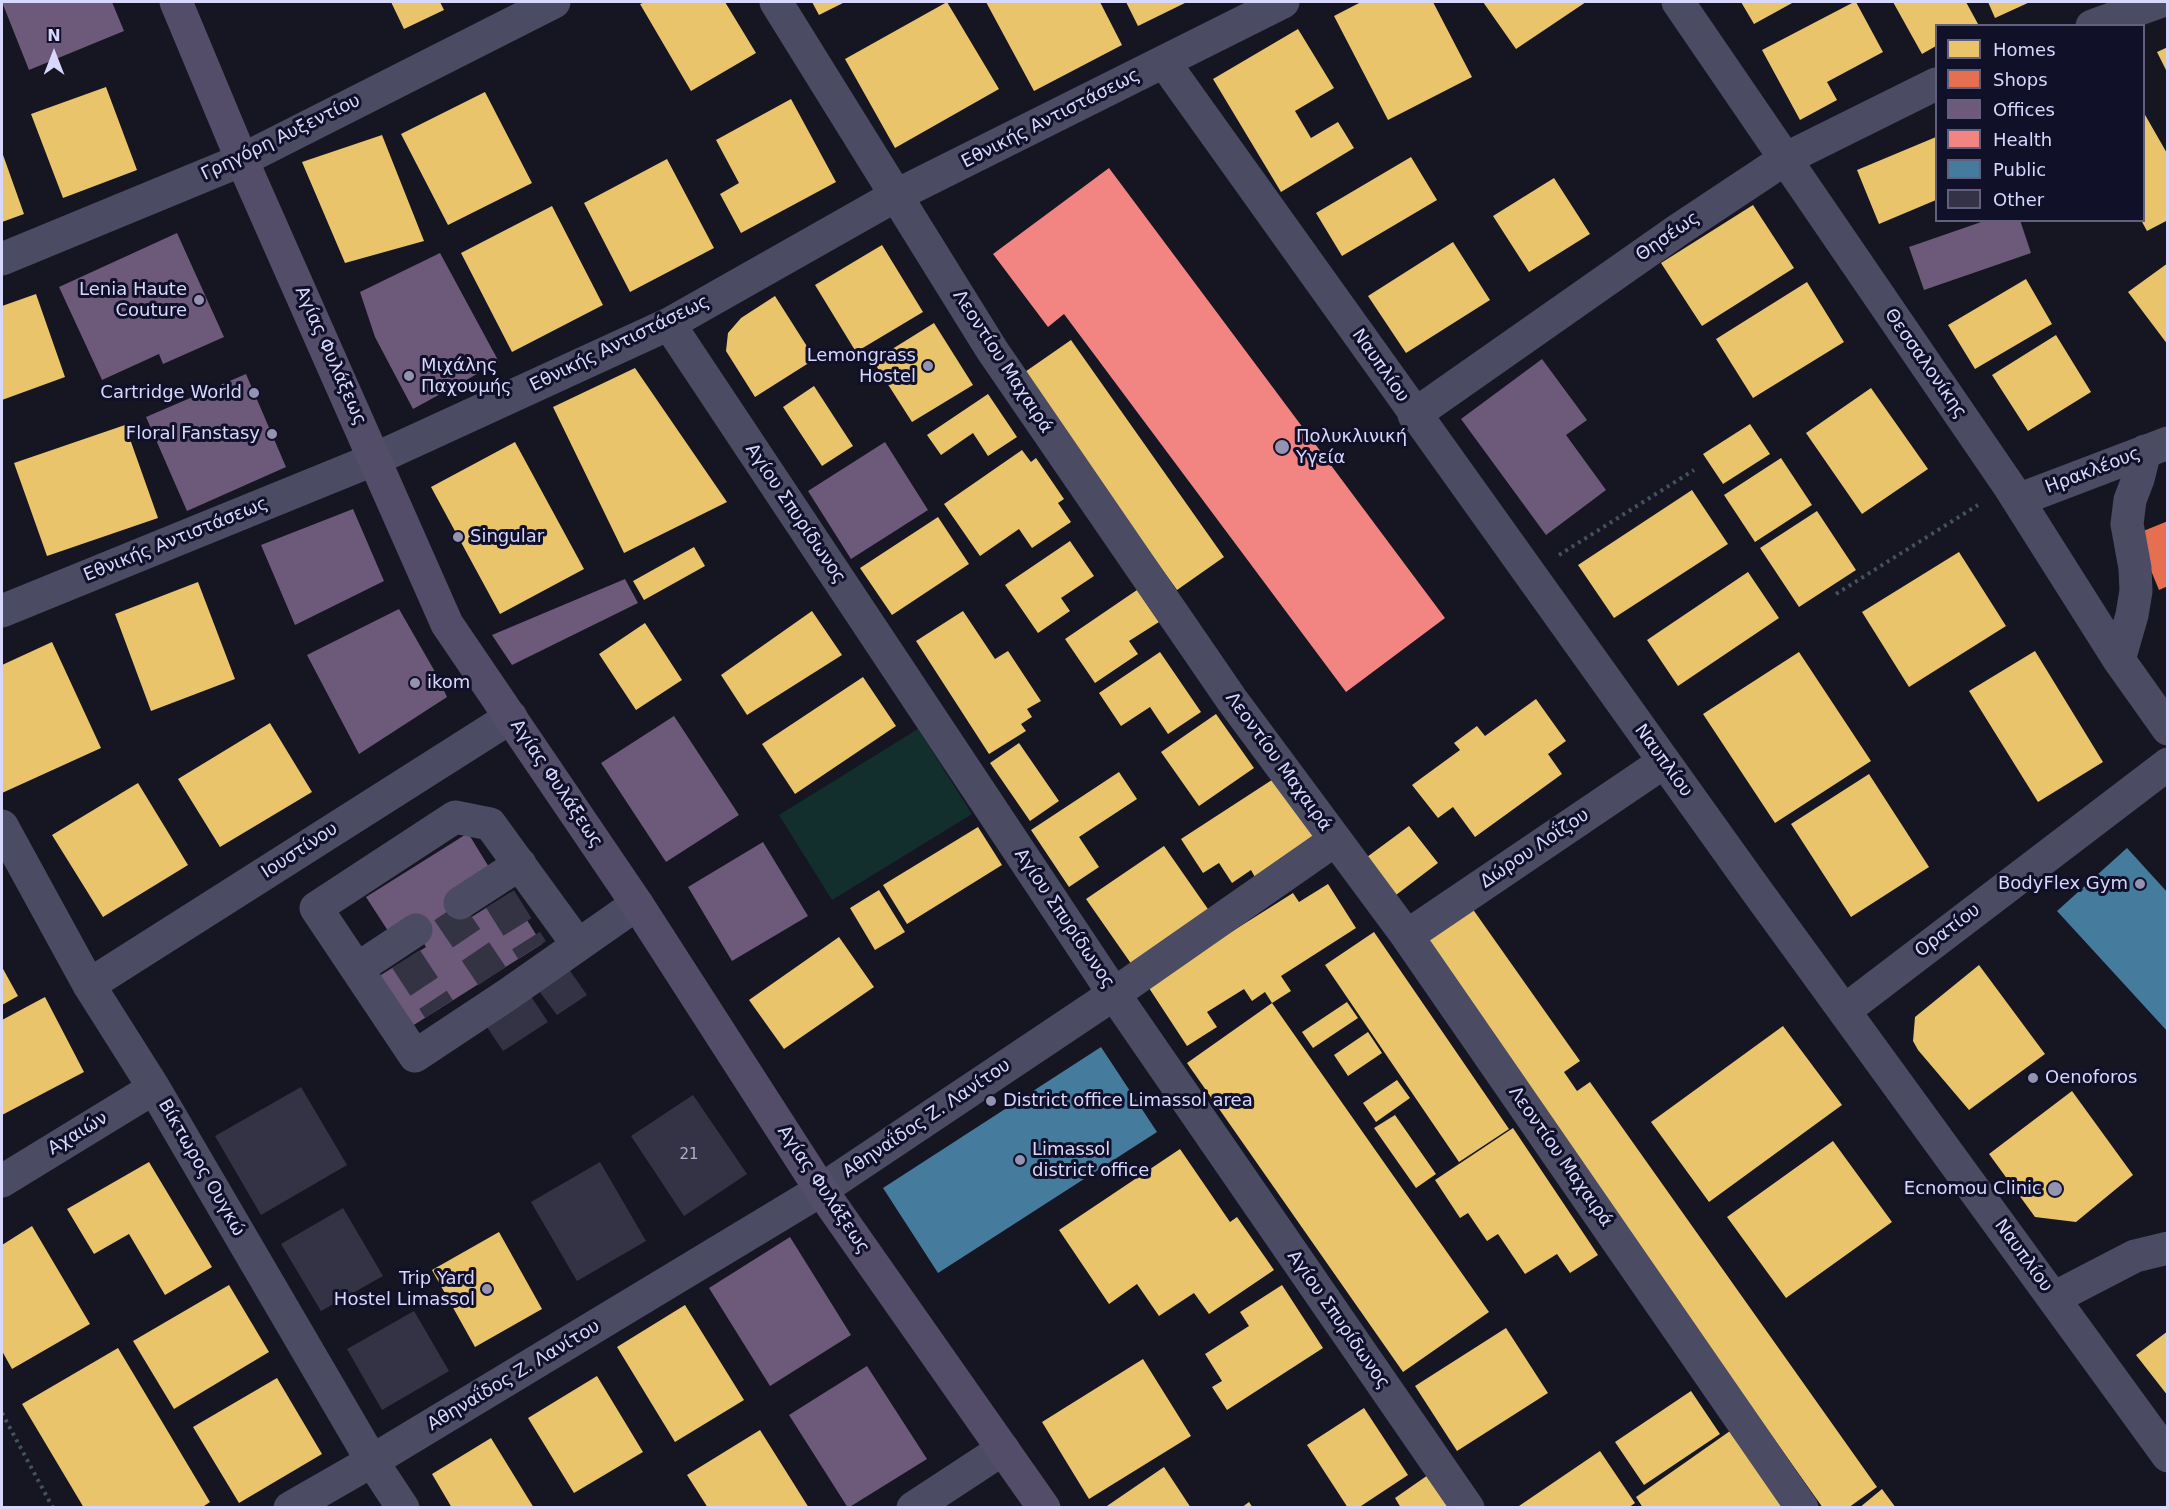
<!DOCTYPE html>
<html>
<head>
<meta charset="utf-8">
<style>
  body { margin:0 }
  #map { position:relative; width:2169px; height:1509px; overflow:hidden; background:#161623; font-family:"DejaVu Sans",sans-serif }
  canvas { display:block }
  .frame { position:absolute; inset:0; border:3px solid #d8d8ff; pointer-events:none }
  .legend { position:absolute; left:1935px; top:24px; width:210px; height:198px; box-sizing:border-box; background:#111029; border:2px solid #61607f; margin:0; padding:8px 10px; list-style:none; font-size:18px; color:#d8d8ff }
  .legend li { display:flex; align-items:center; gap:12px; height:30px }
  .legend b { width:30px; border:2px solid #61607f }
  .north { position:absolute; left:24px; top:24px; width:60px; height:60px; -webkit-text-stroke:4px #111029; paint-order:stroke; rotate:0deg; font-size:16px; font-weight:700; line-height:24px; text-align:center; color:#d8d8ff }
  .north::after { content:''; display:block; margin:auto; width:21px; height:27px; background:#d8d8ff; clip-path:polygon(50% 0,100% 100%,50% 72%,0 100%) }
</style>
</head>
<body>
<div id="map">
<canvas width="2169" height="1509"></canvas>
<div class="frame"></div>
<ul class="legend">
<li><b style="height:16px;background:#e9c46a"></b>Homes</li>
<li><b style="height:16px;background:#e76f51"></b>Shops</li>
<li><b style="height:16px;background:#6d597a"></b>Offices</li>
<li><b style="height:16px;background:#f28482"></b>Health</li>
<li><b style="height:16px;background:#457b9d"></b>Public</li>
<li><b style="height:16px;background:#343345"></b>Other</li>
</ul>
<div class="north">N</div>
</div>
<script>
const c = document.querySelector('canvas').getContext('2d');
c.lineJoin = 'round';
function fillPath(path, color) { c.fillStyle = color; c.fill(path, 'evenodd'); }
const shape = rows => new Path2D(rows.map(r => 'M' + r).join(''));
function stroke(path, color, width, dash) { c.strokeStyle = color; c.lineWidth = width; c.lineCap = dash ? 'butt' : 'round'; c.setLineDash(dash || []); c.stroke(path); }
function drawText(font, color, halo, rows, align = 'center') {
  c.font = font + ' "DejaVu Sans",sans-serif'; c.lineWidth = 6; c.setLineDash([]); c.textBaseline = 'middle'; c.strokeStyle = halo; c.fillStyle = color; for (const [text, x, y, turn = 0] of rows) {
    c.save(); c.translate(x, y); c.rotate((+turn || 0) * Math.PI / 180); c.textAlign = isNaN(turn) ? turn : align; if (halo) c.strokeText(text, 0, 0); c.fillText(text, 0, 0); c.restore();
  }
}
const green = shape([
  [918,729,972,814,832,900,779,815]
]);
const homes = shape([
  [391,2,440,2,444,10,404,29],
  [645,2,725,2,756,53,691,91,640,4],
  [812,2,845,2,819,15],
  [947,2,999,89,895,148,845,59],
  [986,2,1100,2,1122,45,1034,91],
  [1126,2,1187,2,1138,26],
  [1361,2,1433,2,1472,77,1388,120,1334,16],
  [1483,2,1586,2,1516,49],
  [1741,2,1794,2,1754,24],
  [1854,2,1856,2,1883,52,1827,82,1837,100,1800,120,1762,50],
  [1893,2,1966,2,1978,24,1936,26,1936,46,1922,54],
  [1988,2,2030,2,1995,18],
  [1298,29,1334,88,1295,111,1311,138,1338,122,1354,148,1281,192,1213,79],
  [2168,47,2168,74,2157,52],
  [106,87,137,170,63,198,31,114],
  [485,92,532,183,448,225,401,134],
  [791,99,836,182,741,233,720,194,739,183,716,140],
  [2144,113,2168,155,2168,220,2147,231,2141,220,2144,220],
  [382,135,424,241,345,263,302,162],
  [1936,137,1936,200,1879,224,1857,170],
  [2,152,24,214,2,222],
  [1411,157,1437,200,1342,256,1316,213],
  [667,159,714,248,630,292,584,203],
  [1554,178,1590,234,1529,272,1493,216],
  [1753,205,1794,268,1702,326,1661,263],
  [552,206,603,305,512,352,461,253],
  [1453,242,1490,300,1406,353,1368,296],
  [882,245,923,312,856,352,815,285],
  [2168,263,2168,345,2128,292],
  [2026,279,2052,324,1975,369,1948,325],
  [1807,282,1844,342,1753,398,1716,339],
  [36,294,65,377,2,400,2,306],
  [775,296,815,359,755,397,726,351,728,333,741,318],
  [934,323,973,385,912,422,873,361],
  [2056,335,2091,392,2028,431,1992,375],
  [1071,340,1224,557,1177,590,1022,374],
  [635,368,727,502,624,553,553,407],
  [814,386,853,446,822,466,783,407],
  [1871,388,1928,469,1862,514,1806,433],
  [988,394,1017,437,988,456,973,433,941,455,927,435],
  [1750,424,1770,454,1723,484,1703,454],
  [125,425,158,518,47,556,14,463],
  [515,442,584,569,500,614,431,487],
  [1022,450,1031,462,1036,458,1064,499,1058,503,1071,522,1032,548,1019,529,980,556,944,504],
  [1781,458,1812,505,1755,542,1724,495],
  [1692,490,1728,544,1614,618,1578,565],
  [1817,511,1856,570,1799,607,1760,548],
  [938,517,969,564,892,615,860,568],
  [1070,541,1094,576,1061,598,1070,611,1038,633,1005,585],
  [694,547,705,566,644,600,633,581],
  [1959,552,2006,626,1909,687,1862,612],
  [1748,572,1779,618,1678,686,1647,640],
  [198,582,235,679,151,711,115,614],
  [1137,590,1159,622,1129,641,1138,654,1095,683,1065,639],
  [812,611,842,655,747,715,721,675],
  [963,611,995,659,1008,651,1041,701,1027,709,1032,717,1021,724,1026,731,989,754,916,641],
  [645,623,682,680,636,710,599,654],
  [52,642,101,748,2,793,2,665],
  [2035,651,2103,762,2038,802,1969,691],
  [1160,652,1201,712,1168,734,1150,707,1121,726,1099,693],
  [1799,652,1871,761,1775,823,1703,714],
  [863,677,896,726,795,794,762,744],
  [1536,699,1566,741,1548,754,1562,774,1475,837,1453,807,1438,818,1412,785,1460,750,1454,743,1477,726,1485,736],
  [1216,714,1254,768,1199,806,1161,752],
  [270,723,312,792,220,847,178,779],
  [1019,743,1059,801,1030,821,990,763],
  [1119,772,1137,799,1079,837,1099,867,1069,887,1031,830],
  [1869,774,1929,867,1851,917,1791,824],
  [1278,776,1318,839,1256,879,1251,870,1232,883,1219,863,1203,873,1181,839],
  [138,783,188,865,103,917,52,835],
  [1409,826,1438,863,1396,895,1367,857],
  [978,827,1002,865,907,924,883,885],
  [1164,846,1210,912,1132,965,1086,899],
  [1328,884,1356,928,1281,976,1291,991,1272,1003,1265,992,1252,1001,1244,989,1207,1012,1217,1027,1187,1046,1147,985,1293,893,1299,902],
  [879,890,905,932,875,950,850,908],
  [1472,908,1580,1061,1564,1072,1577,1091,1590,1082,1877,1487,1848,1508,1823,1508,1423,943],
  [1374,932,1509,1129,1459,1162,1325,965],
  [839,937,874,987,784,1049,749,1000],
  [1979,965,2045,1054,1969,1110,1918,1050,1913,1041,1915,1017],
  [2,967,18,996,2,1005],
  [45,997,84,1072,2,1115,2,1020],
  [1347,1002,1358,1018,1313,1048,1302,1032],
  [1272,1003,1489,1312,1403,1372,1187,1063],
  [1783,1026,1842,1105,1709,1202,1651,1122],
  [1368,1032,1382,1053,1348,1076,1334,1055],
  [1397,1080,1410,1098,1376,1122,1363,1103],
  [2072,1091,2133,1175,2076,1222,2035,1217,1989,1154],
  [1395,1115,1436,1174,1416,1188,1374,1128],
  [1513,1128,1598,1255,1570,1273,1557,1254,1525,1274,1498,1234,1487,1241,1468,1213,1460,1218,1435,1180],
  [1833,1141,1892,1222,1786,1298,1727,1217],
  [1180,1149,1230,1222,1237,1217,1274,1270,1209,1314,1194,1293,1159,1316,1137,1284,1109,1304,1059,1230],
  [149,1162,212,1267,165,1295,129,1234,94,1254,67,1209],
  [32,1226,90,1324,12,1369,2,1351,2,1245],
  [499,1232,542,1309,475,1347,432,1270],
  [229,1285,269,1352,174,1409,133,1341],
  [1282,1285,1323,1348,1227,1410,1212,1387,1222,1381,1205,1354,1249,1326,1240,1312],
  [685,1305,744,1400,675,1442,617,1347],
  [1506,1328,1548,1393,1457,1451,1415,1386],
  [2168,1331,2168,1396,2136,1355],
  [118,1348,210,1502,201,1508,84,1508,22,1404],
  [1143,1359,1191,1436,1089,1499,1042,1422],
  [597,1376,643,1452,574,1493,528,1418],
  [277,1378,322,1454,239,1503,193,1427],
  [1691,1391,1720,1434,1644,1485,1615,1442],
  [1364,1408,1408,1475,1358,1508,1348,1508,1307,1445],
  [760,1430,809,1508,708,1508,687,1475],
  [1730,1431,1784,1508,1643,1508,1636,1497],
  [491,1438,534,1508,452,1508,432,1474],
  [1600,1451,1635,1503,1628,1508,1516,1508],
  [1164,1467,1191,1508,1104,1508],
  [1428,1475,1450,1508,1401,1508,1395,1498],
  [1882,1489,1896,1508,1859,1508],
  [1249,1502,1253,1508,1241,1508]
]);
const shops = shape([
  [2168,521,2168,586,2159,590,2136,534]
]);
const offices = shape([
  [2,2,112,2,124,31,29,70],
  [1987,220,2020,220,2031,253,1924,290,1909,247],
  [177,233,224,337,163,364,159,354,102,380,59,287],
  [440,253,499,362,413,409,375,337,360,292],
  [1542,359,1587,420,1566,435,1606,490,1546,535,1461,419],
  [246,374,286,467,187,511,146,417],
  [885,442,928,510,851,559,808,491],
  [353,509,384,581,295,625,261,545],
  [625,579,638,603,512,665,492,635],
  [399,609,434,670,447,697,359,754,307,655],
  [674,716,739,815,666,862,601,763],
  [468,833,492,872,456,896,470,918,510,893,542,944,409,1028,376,978,426,947,416,930,390,934,366,897],
  [763,842,808,916,732,961,688,887],
  [790,1237,851,1335,770,1386,709,1288],
  [867,1366,927,1459,848,1508,789,1415]
]);
const health = shape([
  [1109,168,1445,618,1346,692,1064,314,1048,327,993,254]
]);
const public = shape([
  [2127,848,2168,893,2168,1032,2057,911],
  [1101,1047,1157,1132,938,1273,883,1188]
]);
const building = shape([
  [568,968,587,995,557,1015,536,987],
  [530,995,548,1022,503,1051,485,1024],
  [301,1087,347,1165,261,1215,215,1136],
  [693,1095,747,1174,684,1216,631,1136],
  [600,1162,646,1241,577,1281,531,1202],
  [343,1208,383,1276,321,1311,281,1244],
  [414,1311,449,1371,382,1410,347,1349]
]);
const minorTunnel = shape([
  [500,899,532,950],
  [448,911,492,976],
  [406,959,439,1009]
]);
const path = shape([
  [1559,555,1694,470],
  [1836,594,1978,505],
  [2,1413,53,1508]
]);
const minor = shape([
  [776,2,992,350,1232,700,1407,936,1802,1508],
  [1678,2,2009,486,2119,660,2168,729],
  [2092,26,2159,2],
  [1164,62,1751,883,2168,1456],
  [2,259,242,160,554,2],
  [669,324,1114,994,1468,1508],
  [1414,415,1678,230,1785,159,1936,84],
  [2018,500,2168,443],
  [2,611,375,459,669,324,895,196,1283,2],
  [2119,660,2132,615,2136,591,2135,568,2127,524,2130,500,2138,479,2145,451],
  [2,826,89,985,154,1088,372,1461,403,1508],
  [460,903,520,864],
  [1407,936,1664,762],
  [578,945,490,824,455,817,316,908,415,1056,507,995,637,904],
  [357,969,416,930],
  [89,985,511,717],
  [1844,1011,2168,764],
  [2,1181,154,1088],
  [2054,1298,2135,1256,2168,1248],
  [290,1508,372,1461,821,1190,1114,994,1335,840],
  [913,1508,1003,1449]
]);
const major = shape([
  [176,2,242,160,447,624,637,904,821,1190,1044,1508]
]);
const markers = [
  [199,300,6,"#9494b2"],
  [928,366,6,"#9494b2"],
  [409,376,6,"#9494b2"],
  [254,393,6,"#9494b2"],
  [272,434,6,"#9494b2"],
  [1282,447,8,"#9494b2"],
  [458,537,6,"#9494b2"],
  [415,683,6,"#9494b2"],
  [2140,884,6,"#9494b2"],
  [2033,1078,6,"#9494b2"],
  [991,1101,6,"#9494b2"],
  [1020,1160,6,"#9494b2"],
  [2055,1189,8,"#9494b2"],
  [487,1289,6,"#9494b2"]
];
const numberNames = [
  ["21",689,1155]
];
const streetNames = [
  ["Εθνικής Αντιστάσεως",1051,119,-27],
  ["Γρηγόρη Αυξεντίου",281,138,-26],
  ["Θησέως",1668,237,-35],
  ["Εθνικής Αντιστάσεως",620,344,-26],
  ["Αγίας Φυλάξεως",330,356,66],
  ["Λεοντίου Μαχαιρά",1002,362,57],
  ["Θεσσαλονίκης",1925,364,55],
  ["Ναυπλίου",1380,366,55],
  ["Ηρακλέους",2093,471,-21],
  ["Αγίου Σπυρίδωνος",795,514,56],
  ["Εθνικής Αντιστάσεως",176,540,-22],
  ["Ναυπλίου",1663,761,54],
  ["Λεοντίου Μαχαιρά",1278,762,54],
  ["Αγίας Φυλάξεως",556,784,56],
  ["Δώρου Λοΐζου",1535,849,-34],
  ["Ιουστίνου",300,851,-33],
  ["Αγίου Σπυρίδωνος",1064,919,56],
  ["Ορατίου",1948,931,-37],
  ["Αθηναΐδος Ζ. Λανίτου",927,1119,-34],
  ["Αχαιών",78,1134,-31],
  ["Λεοντίου Μαχαιρά",1560,1157,55],
  ["Βίκτωρος Ουγκώ",201,1168,60],
  ["Αγίας Φυλάξεως",823,1190,56],
  ["Ναυπλίου",2023,1256,54],
  ["Αγίου Σπυρίδωνος",1338,1320,55],
  ["Αθηναΐδος Ζ. Λανίτου",514,1376,-31]
];
const poiNames = [
  ["Lenia Haute",187,290],
  ["Couture",187,311],
  ["Lemongrass",916,356],
  ["Hostel",916,377],
  ["Μιχάλης",421,366,"left"],
  ["Παχουμής",421,387,"left"],
  ["Cartridge World",242,393],
  ["Floral Fanstasy",260,434],
  ["Πολυκλινική",1296,437,"left"],
  ["Υγεία",1296,458,"left"],
  ["Singular",470,537,"left"],
  ["ikom",427,683,"left"],
  ["BodyFlex Gym",2128,884],
  ["Oenoforos",2045,1078,"left"],
  ["District office Limassol area",1003,1101,"left"],
  ["Limassol",1032,1150,"left"],
  ["district office",1032,1171,"left"],
  ["Ecnomou Clinic",2042,1189],
  ["Trip Yard",475,1279],
  ["Hostel Limassol",475,1300]
];
fillPath(green, '#132f2d');
fillPath(homes, '#e9c46a');
fillPath(shops, '#e76f51');
fillPath(offices, '#6d597a');
fillPath(health, '#f28482');
fillPath(public, '#457b9d');
fillPath(building, '#343345');
stroke(minorTunnel, '#334', 33, [33, 16]);
stroke(path, '#43525e', 4, [3, 4.5]);
stroke(minor, '#4b4c64', 33);
stroke(major, '#534d69', 33);
for (const [x, y, r, color] of markers) { const dot = new Path2D(); dot.arc(x, y, r, 0, 2 * Math.PI); c.fillStyle = color; c.fill(dot); stroke(dot, '#111029', 2); }
drawText('15px', '#afafd0', null, numberNames);
drawText('18px', '#d8d8ff', '#111029', streetNames);
drawText('18px', '#d8d8ff', '#111029', poiNames, 'right');
</script>
</body>
</html>
